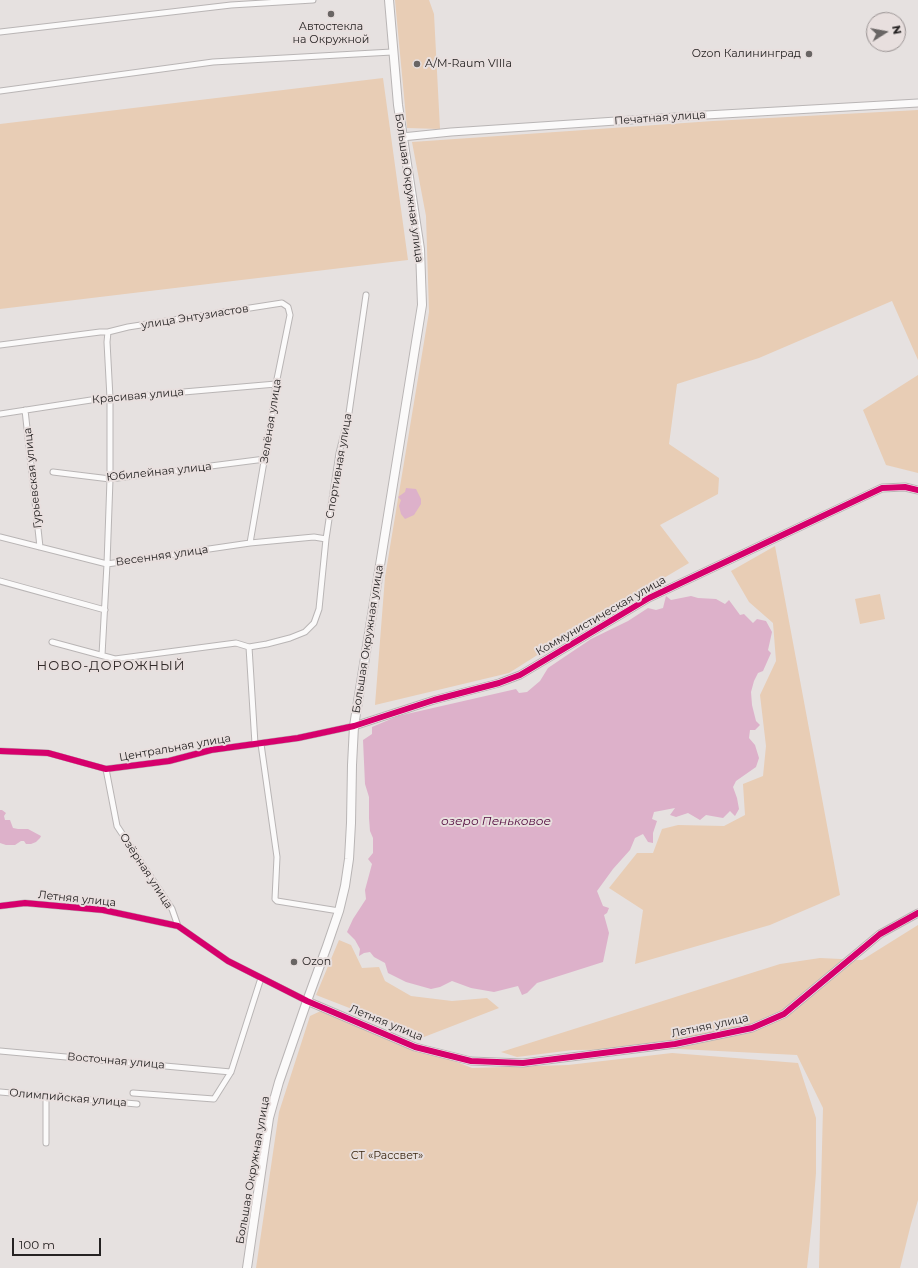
<!DOCTYPE html>
<html>
<head>
<meta charset="utf-8">
<style>
  body { margin:0 }
  #map { position:relative; width:918px; height:1268px; overflow:hidden; background:#e6e1e0; font-family:Montserrat,sans-serif }
  canvas { display:block }
  .north { position:absolute; left:866px; top:12px; width:40px; height:40px; box-sizing:border-box; background:#e8dfde; border:1px solid #9a9393; border-radius:50%; rotate:79deg; font-size:11px; font-weight:700; line-height:16px; text-align:center; color:#252222 }
  .north::after { content:''; display:block; margin:auto; width:14px; height:18px; background:#696564; clip-path:polygon(50% 0,100% 100%,50% 72%,0 100%) }
  .scale { position:absolute; left:12px; top:1238px; width:89px; height:18px; box-sizing:border-box; border:2px solid #252222; border-top:0; padding-left:5px; font-size:12px; line-height:14px; white-space:nowrap; color:#252222; -webkit-text-stroke:3px #e8dfde; paint-order:stroke }
</style>
</head>
<body>
<div id="map">
<canvas width="918" height="1268"></canvas>
<div class="north">N</div>
<div class="scale">100 m</div>
</div>
<script>
const c = document.querySelector('canvas').getContext('2d');
c.lineJoin = 'round';
function fillPath(path, color) { c.fillStyle = color; c.fill(path, 'evenodd'); }
const shape = rows => new Path2D(rows.map(r => 'M' + r).join(''));
function stroke(path, color, width, dash) { c.strokeStyle = color; c.lineWidth = width; c.lineCap = dash ? 'butt' : 'round'; c.setLineDash(dash || []); c.stroke(path); }
function drawText(font, color, halo, rows, align = 'center') {
  c.font = font + ' Montserrat,sans-serif'; c.lineWidth = 4; c.setLineDash([]); c.textBaseline = 'middle'; c.strokeStyle = halo; c.fillStyle = color; for (const [text, x, y, turn = 0] of rows) {
    c.save(); c.translate(x, y); c.rotate((+turn || 0) * Math.PI / 180); c.textAlign = isNaN(turn) ? turn : align; if (halo) c.strokeText(text, 0, 0); c.fillText(text, 0, 0); c.restore();
  }
}
const green = shape([
  [395,0,429,0,434,14,440,129,407,128],
  [383,78,408,260,0,309,0,124],
  [918,110,918,360,892,301,759,358,677,384,669,444,719,478,718,494,660,525,689,563,580,628,509,673,375,705,385,577,429,312,426,216,412,142,713,121],
  [918,375,918,473,886,465,863,410],
  [775,546,840,895,770,925,635,964,643,910,609,888,637,853,653,853,662,829,678,825,724,826,745,815,743,784,763,776,766,746,760,695,776,661,773,623,749,602,731,571],
  [880,594,885,619,860,624,855,599],
  [918,925,918,1200,911,1224,900,1268,819,1268,823,1108,797,1055,679,1049,573,1050,517,1057,501,1052,780,964,820,958,862,960],
  [339,940,351,945,362,968,379,967,385,981,411,996,452,1001,487,998,499,1008,424,1037,316,995],
  [325,1009,472,1068,568,1065,672,1053,798,1063,816,1118,816,1173,812,1222,807,1268,256,1268,279,1112,310,1016]
]);
const water = shape([
  [406,488,416,489,421,499,421,504,414,515,405,519,401,514,399,506,401,500,398,497,405,492],
  [666,596,671,600,691,596,698,598,716,599,725,604,729,600,740,615,744,614,753,623,757,619,766,621,772,632,768,650,771,653,763,671,758,673,754,681,751,692,752,705,756,721,760,725,755,730,750,730,749,738,755,745,759,758,756,767,736,781,733,787,737,798,739,809,735,816,730,811,723,818,706,815,700,820,688,813,676,817,670,815,675,808,654,812,652,819,657,821,653,833,653,843,648,842,643,834,635,838,630,850,613,869,597,891,603,906,609,908,607,913,604,915,609,933,603,962,537,983,527,993,522,995,518,986,494,992,471,988,452,981,440,987,431,989,406,982,388,973,385,963,374,957,370,952,364,953,359,956,360,949,355,940,347,932,353,919,366,899,365,890,372,864,368,859,373,853,373,838,370,831,369,818,369,797,365,784,363,740,372,734,372,727,398,716,516,689,519,693,527,692,540,681,548,668,591,639,628,621,648,608,656,610,663,608],
  [0,810,2,810,6,813,4,816,5,820,10,820,13,828,18,829,28,829,41,836,40,838,36,842,31,844,26,844,24,841,21,841,15,845,6,845,0,843]
]);
const minor = shape([
  [0,32,231,5,313,0],
  [0,91,213,62,392,52],
  [108,332,128,327,282,303,288,307,290,315,276,384,272,415,250,543],
  [0,345,100,332,108,332,107,342,110,398,110,479,107,564,102,655],
  [25,410,40,547],
  [0,414,91,400,276,384],
  [53,472,110,479,265,459],
  [0,537,107,564,250,543,314,537,326,539],
  [0,581,105,610],
  [52,642,115,659,236,643,249,647,267,644,290,638,305,632,314,623,319,609,326,539,339,453,349,413,366,295],
  [249,647,255,744],
  [261,744,277,857,275,899,277,901,339,911],
  [0,751,48,753,106,769,169,761,211,750,298,738,354,726],
  [106,769,117,826,172,909,178,926],
  [0,906,25,903,103,910,178,926,228,961,307,1001],
  [0,1051,231,1072],
  [0,1092,137,1104],
  [133,1093,214,1099,231,1072,261,978],
  [46,1143,46,1096]
]);
const tertiary = shape([
  [402,137,451,132,706,115,918,103],
  [354,726,434,700,499,683,520,675,649,598,882,488,905,487,918,490],
  [307,1001,415,1047,471,1061,523,1063,675,1044,752,1028,784,1014,880,934,918,913]
]);
const primary = shape([
  [247,1268,269,1118,279,1082,307,1001,327,946,339,911,345,886,349,859,351,823,352,765,354,726,422,305,420,249,398,105,389,0]
]);
const cycleway = shape([
  [0,751,48,753,106,769,169,761,211,750,298,738,354,726,434,700,499,683,520,675,649,598,882,488,905,487,918,490],
  [0,906,25,903,103,910,178,926,228,961,307,1001,415,1047,471,1061,523,1063,675,1044,752,1028,784,1014,880,934,918,913]
]);
const markers = [
  [331,14,4,"#696564"],
  [809,54,4,"#696564"],
  [417,64,4,"#696564"],
  [294,962,4,"#696564"]
];
const poiNames = [
  ["Автостекла",331,27,"center"],
  ["на Окружной",331,40,"center"],
  ["Ozon Калининград",801,54,"right"],
  ["A/M-Raum VIIIa",425,64],
  ["Ozon",302,962]
];
const streetNames = [
  ["Печатная улица",660,118,-4],
  ["Большая Окружная улица",409,188,82],
  ["улица Энтузиастов",195,317,-9],
  ["Красивая улица",138,396,-5],
  ["Зелёная улица",271,421,-81],
  ["Спортивная улица",339,466,-80],
  ["Юбилейная улица",159,472,-6],
  ["Гурьевская улица",33,478,-96],
  ["Весенняя улица",162,556,-8],
  ["Коммунистическая улица",601,616,-30],
  ["Большая Окружная улица",368,639,-81],
  ["Центральная улица",175,748,-10],
  ["Озёрная улица",146,871,57],
  ["Летняя улица",77,899,6],
  ["Летняя улица",386,1023,22],
  ["Летняя улица",710,1026,-12],
  ["Восточная улица",116,1061,5],
  ["Олимпийская улица",68,1098,5],
  ["Большая Окружная улица",253,1170,-80]
];
const parkNames = [
  ["СТ «Рассвет»",387,1156]
];
const waterNames = [
  ["озеро Пеньковое",496,821]
];
const quarterNames = [
  ["НОВО-ДОРОЖНЫЙ",111,666]
];
fillPath(green, '#e8cdb5');
fillPath(water, '#ddb1ca');
stroke(minor, '#b9b5b5', 7);
stroke(tertiary, '#b9b5b5', 9);
stroke(primary, '#b9b5b5', 10);
stroke(minor, '#fbfafa', 5);
stroke(tertiary, '#fbfafa', 7);
stroke(primary, '#fbfafa', 8);
stroke(cycleway, '#d6006c', 6);
for (const [x, y, r, color] of markers) { const dot = new Path2D(); dot.arc(x, y, r, 0, 2 * Math.PI); c.fillStyle = color; c.fill(dot); stroke(dot, '#e8dfde', 1.5); }
drawText('11px', '#252222', '#e8dfde', poiNames, 'left');
drawText('11px', '#252222', '#e8dfde', streetNames);
drawText('11px', '#38240e', '#e8dfde', parkNames);
drawText('italic 12px', '#50083c', '#e8dfde', waterNames);
c.letterSpacing = '1px';
drawText('13px', '#302928', '#e8dfde', quarterNames);
c.letterSpacing = '0px';
</script>
</body>
</html>
